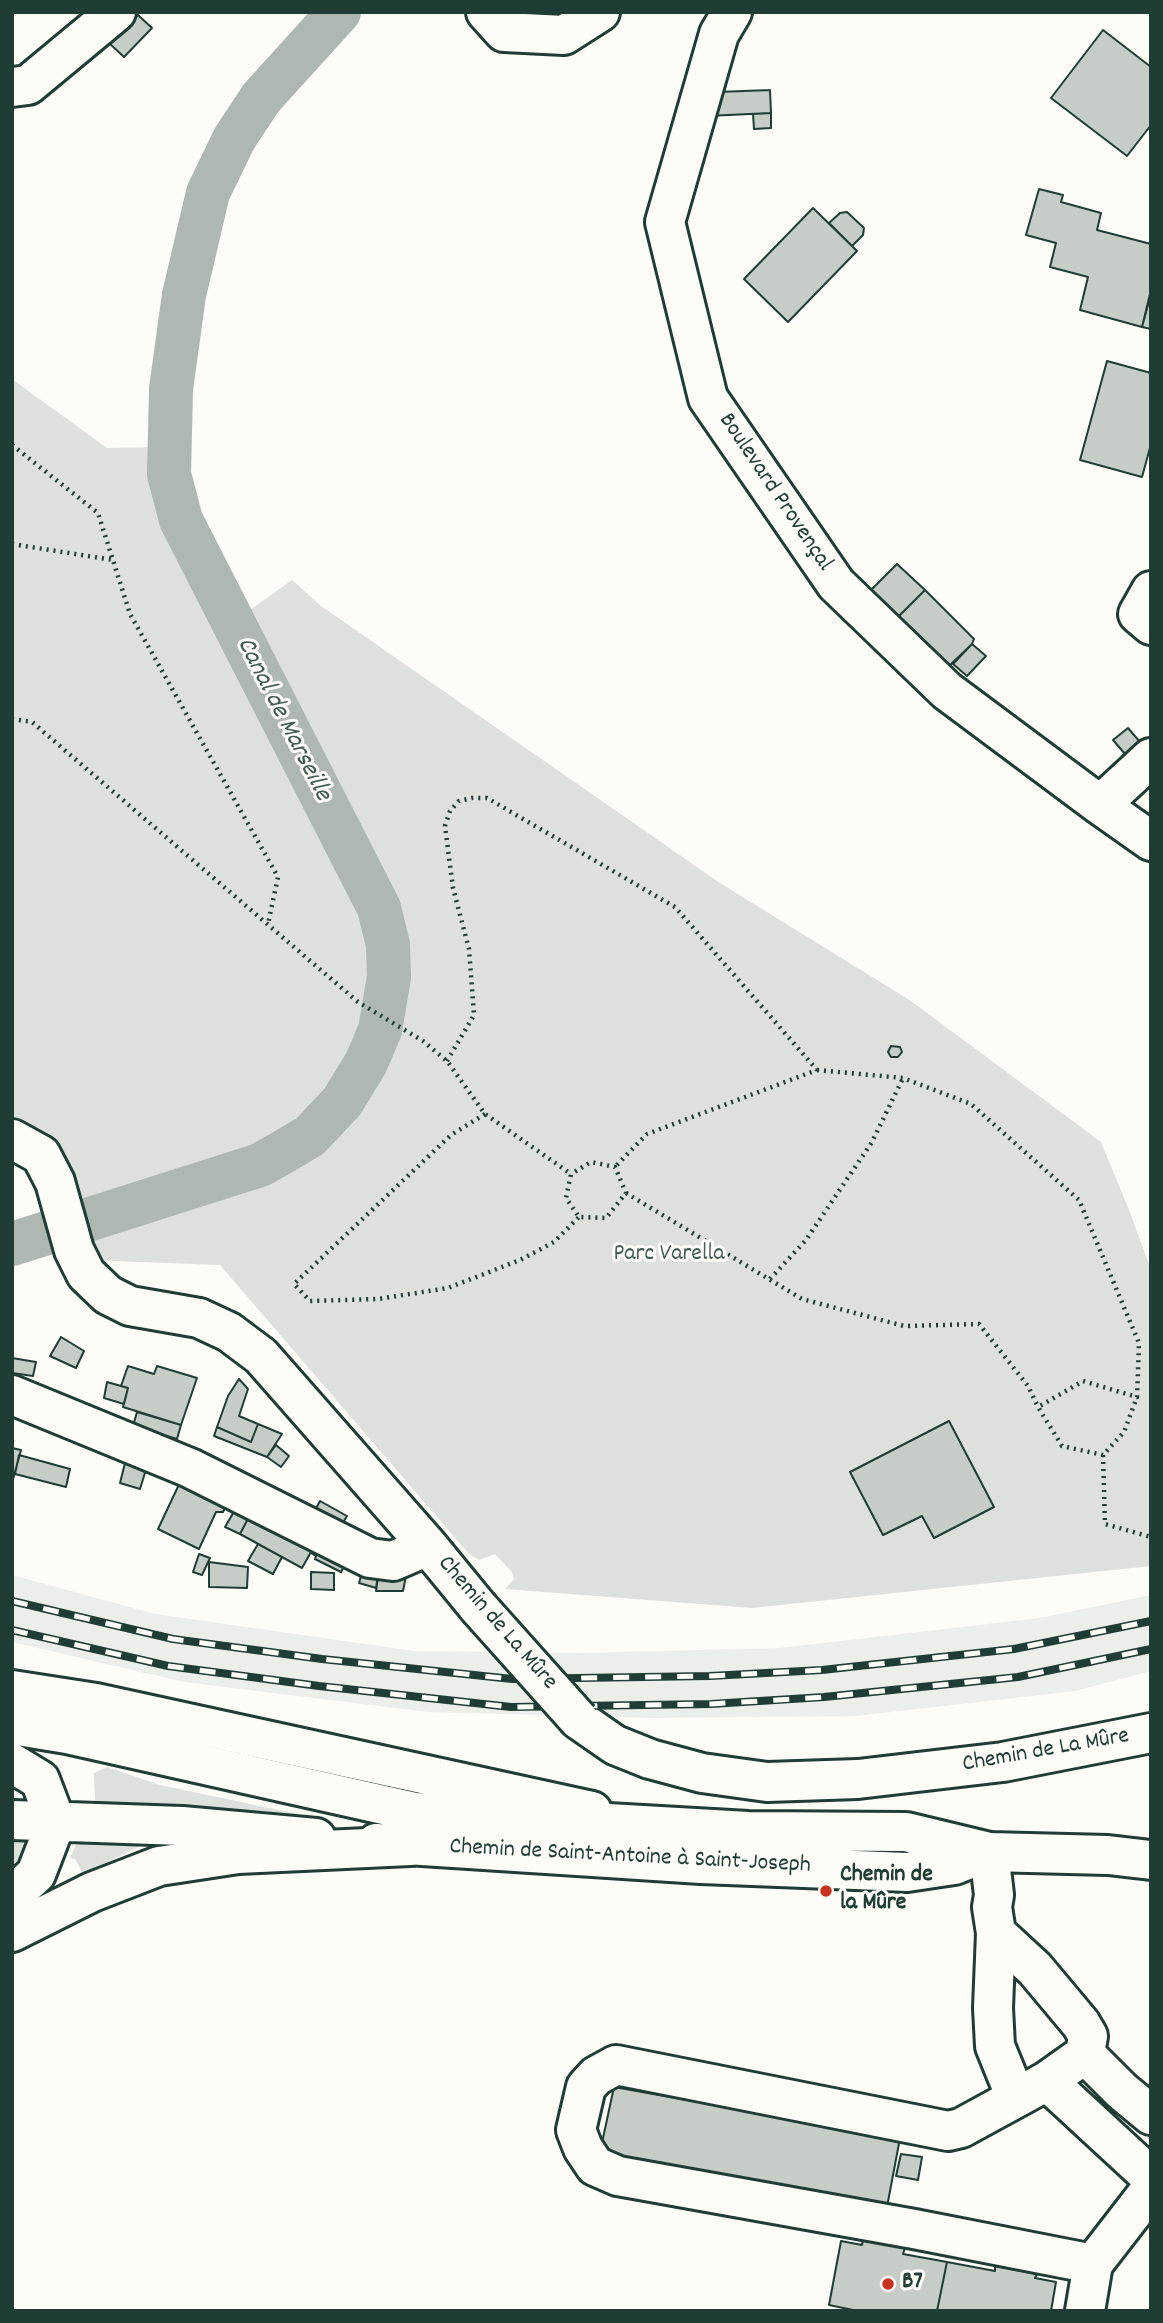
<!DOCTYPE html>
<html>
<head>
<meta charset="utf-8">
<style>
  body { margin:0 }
  #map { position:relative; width:1163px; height:2323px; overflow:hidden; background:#fdfcf7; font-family:Dekko,sans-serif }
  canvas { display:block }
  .frame { position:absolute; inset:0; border:14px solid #1f3d34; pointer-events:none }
</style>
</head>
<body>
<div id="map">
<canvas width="1163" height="2323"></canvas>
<div class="frame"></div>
</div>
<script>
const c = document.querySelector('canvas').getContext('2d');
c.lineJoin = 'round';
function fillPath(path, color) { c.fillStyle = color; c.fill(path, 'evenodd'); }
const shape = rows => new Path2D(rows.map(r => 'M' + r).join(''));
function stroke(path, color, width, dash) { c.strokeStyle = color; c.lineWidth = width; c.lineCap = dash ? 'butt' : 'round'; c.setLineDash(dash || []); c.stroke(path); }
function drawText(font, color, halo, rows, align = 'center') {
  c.font = font + ' Dekko,sans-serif'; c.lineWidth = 6; c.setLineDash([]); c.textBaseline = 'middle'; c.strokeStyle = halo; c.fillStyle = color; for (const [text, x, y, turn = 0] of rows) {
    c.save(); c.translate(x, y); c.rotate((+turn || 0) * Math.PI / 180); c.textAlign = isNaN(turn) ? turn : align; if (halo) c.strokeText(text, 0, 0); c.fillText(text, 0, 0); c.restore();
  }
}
const built = shape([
  [12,1575,155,1614,414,1651,578,1653,780,1648,1040,1618,1151,1595,1151,1671,1075,1691,856,1716,650,1718,428,1712,184,1682,12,1642]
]);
const green = shape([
  [12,379,107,448,170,447,169,474,181,520,233,622,292,580,321,606,720,883,911,1001,1101,1142,1129,1210,1151,1270,1151,1566,752,1608,505,1589,514,1579,512,1572,495,1554,479,1560,469,1554,220,1265,88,1260,29,1129,12,1116],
  [107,1767,160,1785,298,1814,105,1812,95,1800,94,1773],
  [12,1835,29,1836,30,1842,23,1858,12,1866],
  [77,1842,142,1845,83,1874,75,1859,70,1858]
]);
const canal = shape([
  [12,1244,260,1165,283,1152,310,1136,342,1102,366,1063,380,1030,389,977,388,945,379,908,181,520,169,474,171,389,184,295,208,193,234,139,261,98,339,12]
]);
const building = shape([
  [138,15,152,28,124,57,110,44,138,15],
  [1103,30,1151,67,1151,125,1127,156,1051,98,1103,30],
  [770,90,771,113,707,116,717,92,770,90],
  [771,113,771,128,754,129,753,114,771,113],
  [1039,189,1063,195,1061,202,1101,213,1097,230,1151,244,1151,294,1142,327,1080,310,1088,277,1050,267,1056,243,1026,235,1039,189],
  [813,208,857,251,788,322,744,279,813,208],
  [847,212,864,228,863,235,852,246,829,223,840,213,847,212],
  [1150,294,1151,294,1151,329,1142,327,1150,294],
  [1107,361,1151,373,1151,444,1142,477,1080,460,1107,361],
  [897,564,925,590,896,619,869,592,897,564],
  [925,590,974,639,972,644,947,668,896,619,925,590],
  [972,644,986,656,967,676,953,664,972,644],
  [1128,728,1140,742,1125,754,1113,740,1128,728],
  [891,1046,900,1047,902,1052,898,1057,891,1057,888,1052,891,1046],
  [61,1337,84,1351,76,1368,50,1356,61,1337],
  [12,1358,36,1362,33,1376,12,1373,12,1358],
  [128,1366,154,1374,157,1366,197,1378,181,1425,123,1407,128,1388,121,1386,128,1366],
  [239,1379,248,1389,239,1416,258,1424,251,1442,217,1427,228,1396,239,1379],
  [107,1382,128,1388,124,1404,104,1398,107,1382],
  [137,1412,181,1425,177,1439,133,1426,137,1412],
  [949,1421,994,1507,934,1538,922,1516,883,1535,850,1472,949,1421],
  [258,1424,282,1434,267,1457,214,1436,217,1427,251,1442,258,1424],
  [276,1445,289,1456,281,1467,267,1457,276,1445],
  [12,1448,21,1450,12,1483,12,1448],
  [19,1455,70,1469,66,1487,15,1474,19,1455],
  [127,1455,148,1463,140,1489,120,1483,127,1455],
  [183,1476,230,1497,223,1512,216,1512,199,1549,158,1529,183,1476],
  [320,1501,347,1516,338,1531,312,1516,320,1501],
  [239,1503,253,1509,240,1534,225,1527,239,1503],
  [253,1509,316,1543,302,1568,240,1534,253,1509],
  [316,1543,348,1559,341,1572,315,1559,316,1556,311,1553,316,1543],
  [258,1544,282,1557,273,1574,248,1561,258,1544],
  [199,1554,210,1558,202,1575,193,1572,199,1554],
  [209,1562,248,1567,247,1588,209,1587,209,1562],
  [364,1566,379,1570,376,1588,359,1583,364,1566],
  [379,1570,407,1571,403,1591,376,1591,379,1570],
  [311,1572,334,1573,334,1590,311,1589,311,1572],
  [614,2087,900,2138,887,2207,600,2152,614,2087],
  [901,2154,922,2157,918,2180,896,2176,901,2154],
  [863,2240,905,2248,903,2254,947,2262,937,2311,858,2311,829,2305,841,2241,862,2245,863,2240],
  [947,2262,995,2271,995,2266,1037,2274,1035,2278,1056,2282,1051,2311,937,2311,947,2262]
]);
const path = shape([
  [12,445,98,513,130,614,278,877,268,924],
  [12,544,113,560],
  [12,719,32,722,358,1002,423,1041,447,1061,485,1114,571,1174,566,1198,579,1217,606,1218,626,1193,615,1167,591,1162,571,1174],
  [447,1061,474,1015,469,949,453,888,445,826,450,811,459,801,472,798,487,798,675,907,817,1070,647,1134,615,1167],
  [817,1070,903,1078,971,1104,1079,1200,1139,1343,1137,1397,1083,1381,1038,1407,1062,1446,1103,1455,1124,1432,1137,1397],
  [485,1114,451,1135,294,1284,310,1301,378,1299,448,1288,520,1260,554,1242,579,1217],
  [626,1193,802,1299,904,1326,979,1324,1028,1386,1038,1407],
  [770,1279,806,1240,872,1142,903,1078],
  [1103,1455,1105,1524,1151,1537]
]);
const minor = shape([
  [486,12,504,32,564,35,600,12],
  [732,12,719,34,665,222,708,398,836,584,947,691,1100,805,1151,841],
  [12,87,28,85,116,12],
  [1151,591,1138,614,1151,625],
  [1100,805,1151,758],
  [12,1139,41,1155,55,1182,74,1250,86,1274,108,1295,130,1306,199,1318,229,1332,261,1356,428,1546,478,1607],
  [12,1395,190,1468,370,1558,393,1561,428,1546],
  [12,1690,96,1703,592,1811],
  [579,1720,615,1745,650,1759,702,1773,767,1782,858,1779,1003,1762,1151,1733],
  [989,1852,994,1895,992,1907,996,1933,993,2008,995,2046,1016,2098,1047,2081,1085,2054,1088,2036,1081,2024,1035,1969,996,1933],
  [1085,2054,1122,2091,1151,2115],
  [1047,2081,1151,2177],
  [1016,2098,961,2128,948,2131,616,2065,596,2076,586,2087,576,2130,583,2148,595,2166,618,2176,914,2229,1093,2264],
  [1085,2311,1093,2264,1151,2189]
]);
const major = shape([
  [12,1725,67,1734,415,1812,748,1831,906,1832,989,1852,1108,1855,1151,1860],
  [12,1763,40,1780,56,1822,36,1874,12,1896],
  [12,1820,182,1826,316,1838],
  [376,1843,701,1864,907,1872,954,1865,987,1852]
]);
const highway = shape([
  [12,1897,12,1896],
  [12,1932,92,1892,159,1866,238,1854,410,1846]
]);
const rail = shape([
  [12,1601,173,1639,322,1659,512,1679,710,1676,822,1670,1014,1649,1151,1621],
  [12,1630,168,1666,319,1686,511,1707,711,1704,824,1697,1018,1677,1151,1649]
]);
const minorBridge = shape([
  [478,1607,579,1720]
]);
const markers = [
  [826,1891,7,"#c8321e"],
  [888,2284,7,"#c8321e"]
];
const streetNames = [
  ["Boulevard Provençal",774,493,56],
  ["Chemin de La Mûre",496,1624,49],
  ["Chemin de La Mûre",1046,1752,-10],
  ["Chemin de Saint-Antoine à Saint-Joseph",630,1858,3]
];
const parkNames = [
  ["Parc Varella",669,1256]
];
const poiNames = [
  ["Chemin de",840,1877],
  ["la Mûre",840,1905],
  ["B7",902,2284]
];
const waterNames = [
  ["Canal de Marseille",282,720,63]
];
fillPath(built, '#eceee9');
fillPath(green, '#dde0db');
stroke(canal, '#aeb8b1', 44);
fillPath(building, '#c6cdc7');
stroke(building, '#1f3d34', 2);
stroke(minor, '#1f3d34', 44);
stroke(major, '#1f3d34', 44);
stroke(highway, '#1f3d34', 44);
stroke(path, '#1f3d34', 4.5, [2, 5]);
stroke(minor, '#fdfcf7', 38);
stroke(major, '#fdfcf7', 38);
stroke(highway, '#fdfcf7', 38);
stroke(rail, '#1f3d34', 8);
stroke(rail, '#fdfcf7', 5, [16]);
stroke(minorBridge, '#1f3d34', 44, []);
stroke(minorBridge, '#fdfcf7', 38);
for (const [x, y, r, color] of markers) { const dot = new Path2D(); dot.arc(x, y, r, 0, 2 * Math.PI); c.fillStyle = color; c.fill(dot); stroke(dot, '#fdfcf7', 2.5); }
drawText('24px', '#1f3d34', '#fdfcf7', streetNames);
drawText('24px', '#455e55', '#fdfcf7', parkNames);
drawText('bold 24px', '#1f3d34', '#fdfcf7', poiNames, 'left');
drawText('italic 26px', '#435c53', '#fdfcf7', waterNames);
</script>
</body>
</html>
